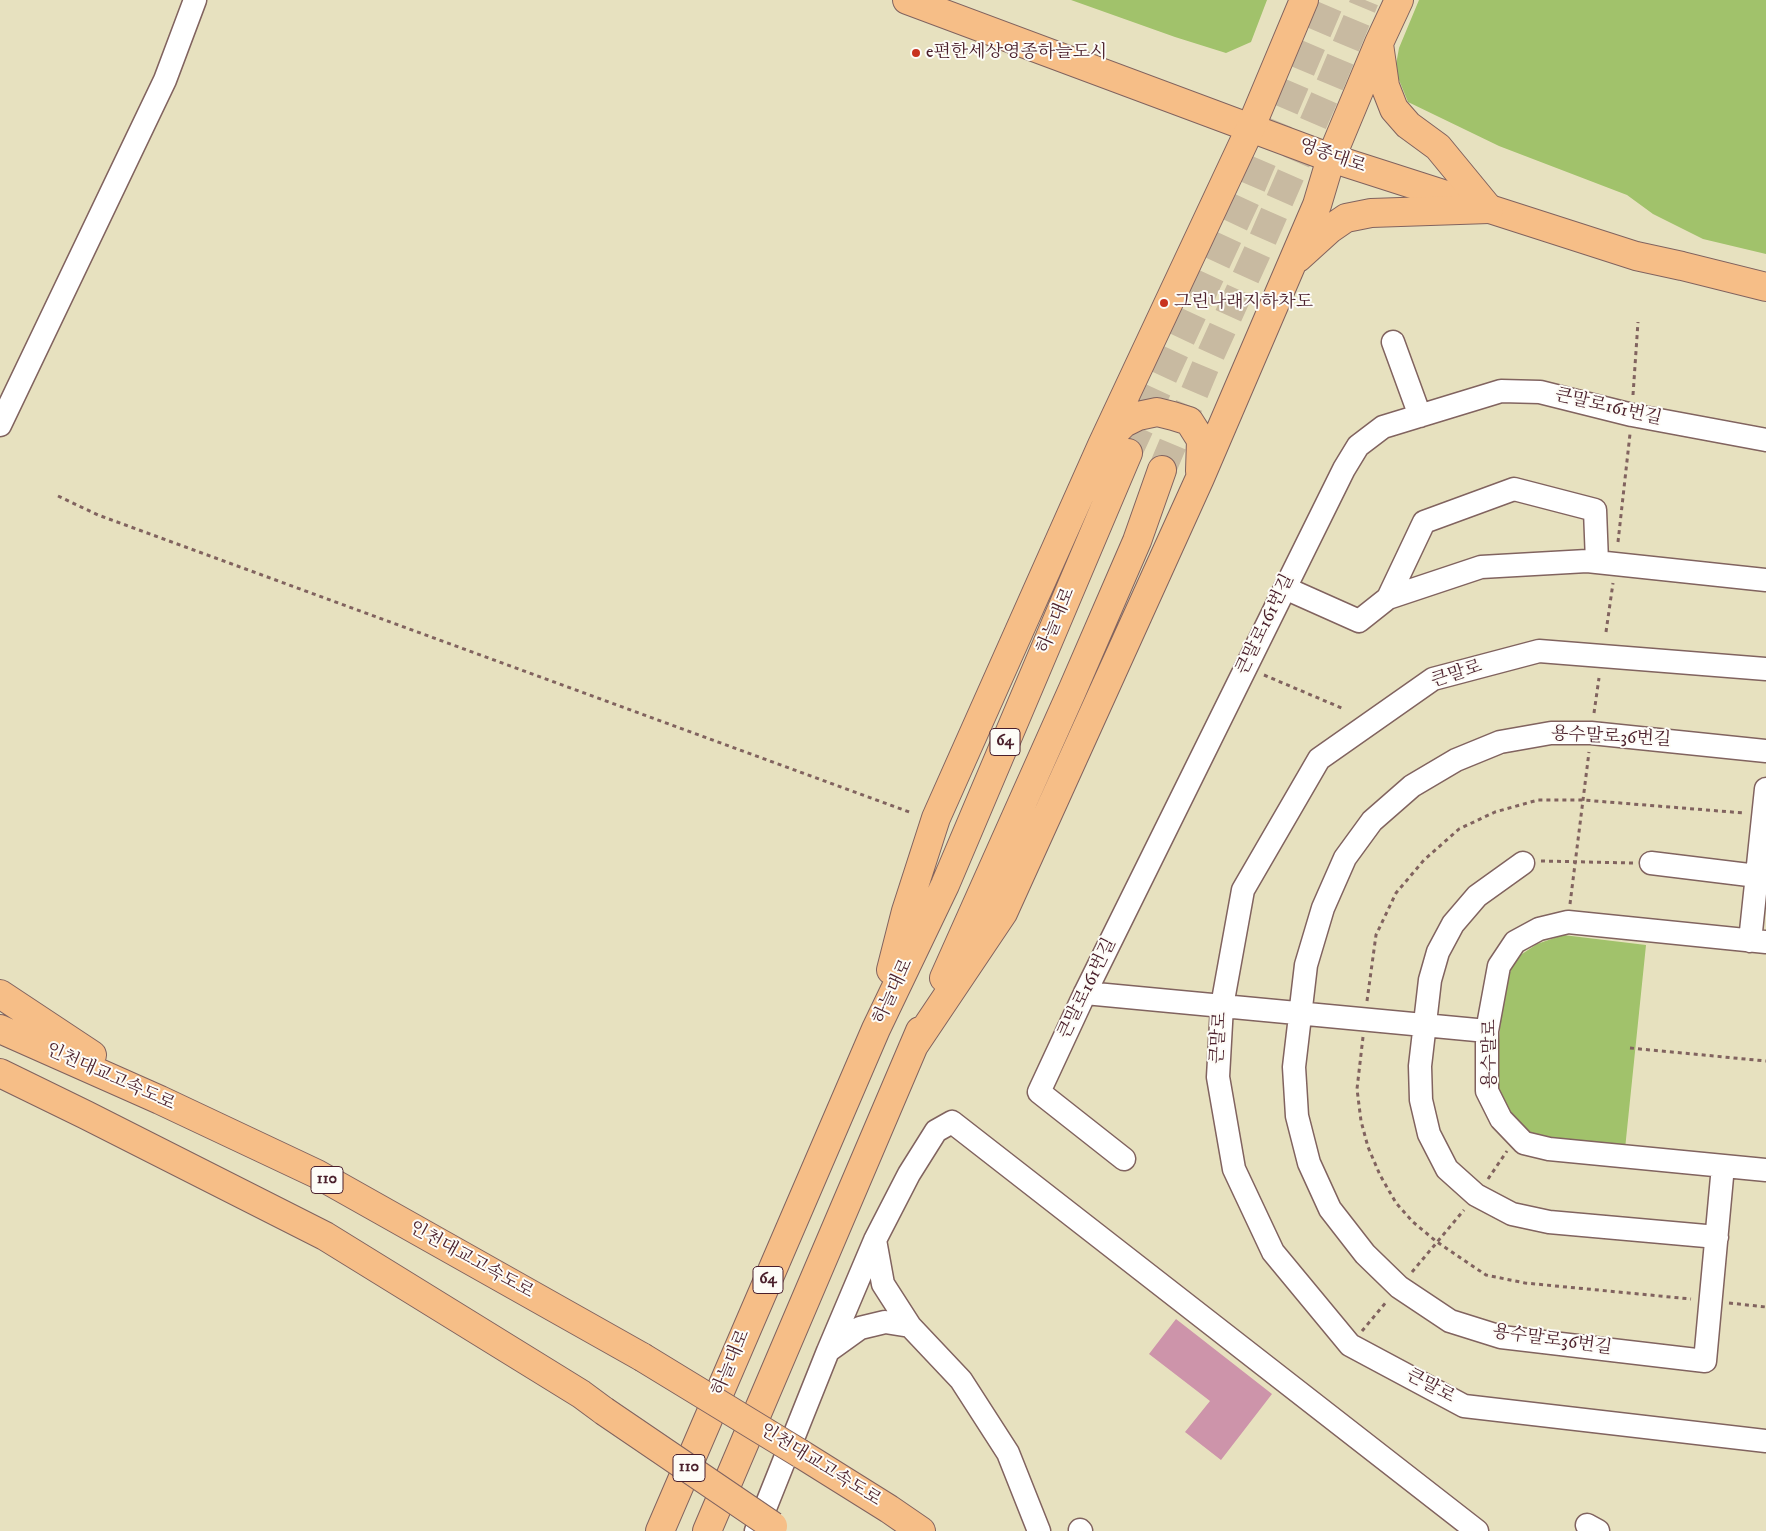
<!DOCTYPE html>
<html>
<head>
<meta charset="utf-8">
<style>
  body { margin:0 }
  canvas { display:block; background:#e7e1bf }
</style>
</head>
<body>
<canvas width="1766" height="1531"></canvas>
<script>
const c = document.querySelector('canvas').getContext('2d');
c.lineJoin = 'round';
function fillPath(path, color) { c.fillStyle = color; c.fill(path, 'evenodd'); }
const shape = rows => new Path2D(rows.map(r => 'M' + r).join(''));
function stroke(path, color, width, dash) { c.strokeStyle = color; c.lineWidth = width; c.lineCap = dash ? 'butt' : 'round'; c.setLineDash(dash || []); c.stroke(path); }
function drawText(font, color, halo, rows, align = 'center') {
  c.font = font + ' "IM FELL DW Pica","Noto Serif KR",serif'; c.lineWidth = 4; c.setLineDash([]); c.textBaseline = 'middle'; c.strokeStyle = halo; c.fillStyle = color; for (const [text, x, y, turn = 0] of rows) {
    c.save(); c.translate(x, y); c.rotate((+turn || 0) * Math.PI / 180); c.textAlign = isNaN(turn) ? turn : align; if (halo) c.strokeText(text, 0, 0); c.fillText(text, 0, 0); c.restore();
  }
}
const green = shape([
  [1071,0,1267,0,1251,42,1226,53,1175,37],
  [1419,0,1766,0,1766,254,1703,239,1653,214,1627,195,1499,146,1408,102,1395,70,1399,48],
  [1563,935,1646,945,1625,1149,1543,1140,1521,1129,1503,1107,1496,1080,1503,989,1516,958,1537,944]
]);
const building = shape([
  [1176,1319,1272,1394,1221,1460,1185,1432,1210,1401,1149,1354]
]);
const highwayTunnel = shape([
  [1128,453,1248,195,1331,0],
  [1162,470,1206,365,1259,248,1328,89,1365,0]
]);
const path = shape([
  [1633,395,1638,322],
  [58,496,98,515,912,813],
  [1618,542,1630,434],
  [1606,632,1613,583],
  [1264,675,1344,709],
  [1594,713,1599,678],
  [1541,861,1633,863],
  [1570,904,1589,752],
  [1367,1001,1376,935,1396,893,1424,860,1459,829,1495,812,1538,800,1583,800,1744,813],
  [1363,1037,1357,1089,1361,1121,1368,1147,1380,1175,1396,1203,1413,1222,1437,1242,1486,1275,1525,1283,1691,1299],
  [1630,1048,1766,1061],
  [1488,1179,1507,1151],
  [1412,1272,1464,1210],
  [1729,1303,1766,1307],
  [1362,1331,1387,1301]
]);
const minor = shape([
  [1393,342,1420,416],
  [0,425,165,80,195,0],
  [1285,588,1359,621,1388,598,1481,567,1587,561,1766,580],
  [1388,598,1424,522,1514,489,1595,510,1597,562],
  [1766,669,1539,651,1433,679,1319,759,1243,890,1222,1006,1218,1077,1234,1169,1273,1252,1350,1345,1464,1406,1766,1441],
  [1523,863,1477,896,1453,924,1438,952,1430,980,1420,1066,1421,1100,1429,1134,1447,1169,1476,1195,1512,1214,1549,1222,1717,1237],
  [1651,863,1757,876],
  [1750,941,1766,789],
  [1766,942,1568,922,1539,929,1515,942,1499,966,1487,1031,1487,1091,1501,1119,1524,1143,1549,1149,1766,1170],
  [1085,993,1487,1031],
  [1124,1159,1039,1092,1085,993,1344,469,1358,446,1383,427,1501,391,1540,392,1632,415,1766,440],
  [1723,1166,1705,1361,1501,1337,1450,1321,1399,1287,1365,1254,1330,1209,1309,1163,1297,1116,1294,1067,1306,965,1323,908,1345,858,1372,821,1412,786,1456,760,1500,742,1551,733,1591,733,1766,751],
  [875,1240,883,1284,910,1326],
  [828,1351,875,1240,909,1174,936,1131,952,1122,1477,1531],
  [1587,1525,1598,1531],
  [1080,1530,1081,1531],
  [756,1531,828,1351,860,1328,885,1322,910,1326,961,1380,1008,1453,1039,1531]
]);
const major = shape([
  [907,0,1331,158,1636,256,1682,266,1766,287]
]);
const highway = shape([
  [1379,44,1385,86,1394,109,1408,125,1438,147,1489,209],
  [1298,258,1330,229,1346,218,1371,213,1489,209],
  [1108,439,1124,423,1138,416,1157,412,1173,416,1189,421,1201,440,1200,471],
  [891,970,906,911,936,818,1102,445,1250,129,1304,0],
  [944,978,1072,691,1137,541,1162,470],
  [0,994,92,1055],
  [0,1029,160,1100,317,1174,642,1357],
  [913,1047,1003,913,1200,478,1317,205,1331,158,1379,43,1399,0],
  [0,1073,86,1115,325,1236,581,1394,604,1411],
  [801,1454,889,1509,921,1531],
  [660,1531,876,1029,945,885,1128,453],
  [707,1531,920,1031]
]);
const highwayBridge = shape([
  [642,1357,801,1454],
  [604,1411,773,1526]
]);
const markers = [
  [916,53,5,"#c8321e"],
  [1164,303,5,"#c8321e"]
];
const shields = [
  [1005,742,30],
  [327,1180,32],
  [768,1280,30],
  [689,1468,32]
];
const shieldNames = [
  ["64",1005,742],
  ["110",327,1180],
  ["64",768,1280],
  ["110",689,1468]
];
const poiNames = [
  ["e편한세상영종하늘도시",926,53],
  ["그린나래지하차도",1174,303]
];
const streetNames = [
  ["영종대로",1332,157,19],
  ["큰말로161번길",1608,408,13],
  ["하늘대로",1057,621,-67],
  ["큰말로161번길",1266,625,-64],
  ["큰말로",1457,675,-18],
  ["용수말로36번길",1611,738,3],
  ["큰말로161번길",1088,989,-64],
  ["하늘대로",894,992,-65],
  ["큰말로",1220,1038,-86],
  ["용수말로",1491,1054,-90],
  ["인천대교고속도로",110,1078,24],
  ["인천대교고속도로",471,1261,29],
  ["용수말로36번길",1552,1341,8],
  ["하늘대로",732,1363,-67],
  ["큰말로",1430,1387,28],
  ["인천대교고속도로",820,1466,32]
];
fillPath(green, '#a1c26b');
fillPath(building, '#cd94aa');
stroke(highwayTunnel, '#c8baa1', 28, [28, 14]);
stroke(minor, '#81635f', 25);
stroke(major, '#81635f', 30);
stroke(highway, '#81635f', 30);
stroke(path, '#81635f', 3, [4, 4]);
stroke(minor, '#fff', 22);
stroke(major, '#f6be87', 28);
stroke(highway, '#f6be87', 28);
stroke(highwayBridge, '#81635f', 30, []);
stroke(highwayBridge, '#f6be87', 28);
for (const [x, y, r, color] of markers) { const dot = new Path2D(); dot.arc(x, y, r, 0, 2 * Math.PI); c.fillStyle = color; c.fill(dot); stroke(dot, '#fdfcf7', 2); }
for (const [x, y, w] of shields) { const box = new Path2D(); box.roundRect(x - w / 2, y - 13.5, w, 27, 4); c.fillStyle = '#fdfcf7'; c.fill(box); stroke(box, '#4a1f2b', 1); }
drawText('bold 16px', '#4a1f2b', null, shieldNames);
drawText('18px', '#4a1f2b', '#fdfcf7', poiNames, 'left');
drawText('18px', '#4a1f2b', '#fdfcf7', streetNames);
</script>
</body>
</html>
